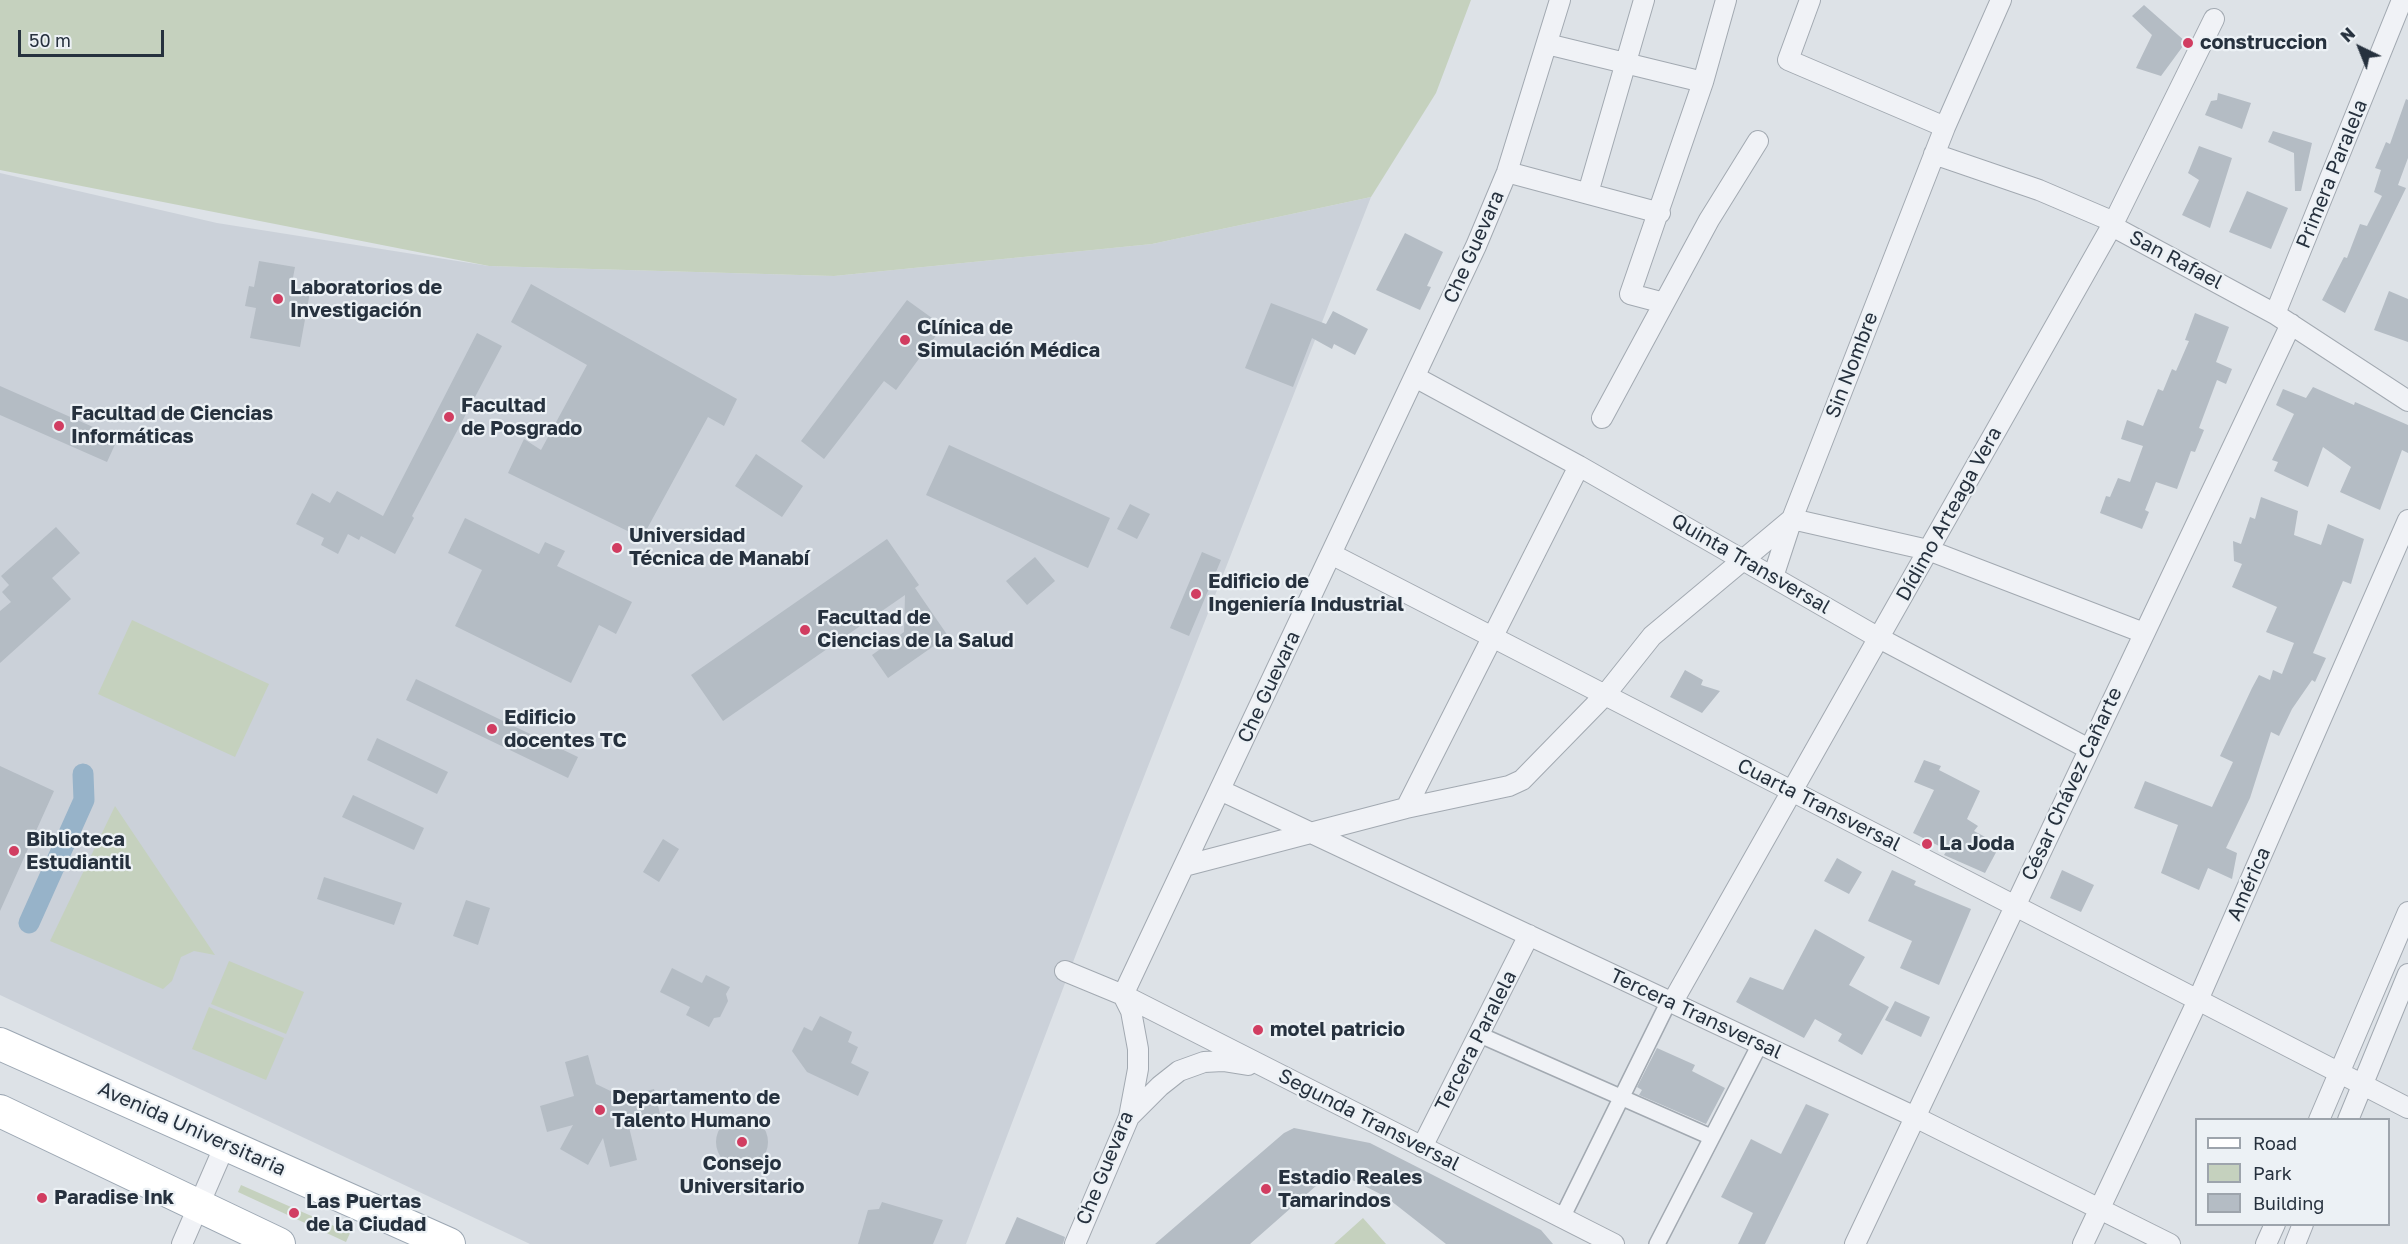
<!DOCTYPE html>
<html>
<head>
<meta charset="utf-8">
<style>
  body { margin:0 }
  #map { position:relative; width:2408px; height:1244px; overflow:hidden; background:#dde2e7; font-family:"Golos Text",sans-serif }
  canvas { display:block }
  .legend { position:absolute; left:2195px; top:1118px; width:195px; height:108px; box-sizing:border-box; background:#ecf1f5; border:2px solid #9da4ac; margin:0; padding:8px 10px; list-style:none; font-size:18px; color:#26313e }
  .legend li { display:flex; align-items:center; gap:12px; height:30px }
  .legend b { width:30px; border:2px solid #9da4ac }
  .north { position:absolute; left:2330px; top:18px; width:60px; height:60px; -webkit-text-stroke:4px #ecf1f5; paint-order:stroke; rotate:317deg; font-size:16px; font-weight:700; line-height:24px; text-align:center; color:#26313e }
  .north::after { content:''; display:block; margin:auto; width:21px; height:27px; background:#26313e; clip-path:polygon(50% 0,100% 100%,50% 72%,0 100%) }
  .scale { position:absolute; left:18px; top:30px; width:146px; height:27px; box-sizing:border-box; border:3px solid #26313e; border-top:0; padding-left:8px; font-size:18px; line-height:21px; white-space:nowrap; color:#26313e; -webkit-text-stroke:4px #ecf1f5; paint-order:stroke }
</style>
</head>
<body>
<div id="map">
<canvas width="2408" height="1244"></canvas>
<ul class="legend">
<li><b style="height:8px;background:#fff"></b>Road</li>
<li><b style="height:16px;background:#c5d1be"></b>Park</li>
<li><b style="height:16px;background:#b4bcc4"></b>Building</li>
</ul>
<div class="north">N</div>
<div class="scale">50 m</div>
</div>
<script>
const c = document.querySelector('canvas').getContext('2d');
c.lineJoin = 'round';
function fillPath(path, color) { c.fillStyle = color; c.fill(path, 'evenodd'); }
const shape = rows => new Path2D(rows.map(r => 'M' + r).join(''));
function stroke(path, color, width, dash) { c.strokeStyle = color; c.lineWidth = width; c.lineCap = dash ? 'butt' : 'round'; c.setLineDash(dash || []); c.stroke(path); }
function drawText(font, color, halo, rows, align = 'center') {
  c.font = font + ' "Golos Text",sans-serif'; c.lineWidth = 4.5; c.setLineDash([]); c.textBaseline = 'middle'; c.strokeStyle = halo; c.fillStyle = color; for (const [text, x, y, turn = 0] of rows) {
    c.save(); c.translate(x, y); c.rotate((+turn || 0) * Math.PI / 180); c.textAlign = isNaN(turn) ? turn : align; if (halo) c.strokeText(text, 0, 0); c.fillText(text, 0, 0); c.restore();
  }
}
const built = shape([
  [0,173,217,223,489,266,834,276,1152,244,1371,197,1127,820,966,1244,530,1244,0,995]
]);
const green = shape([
  [0,0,1471,0,1436,93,1371,197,1152,244,834,276,489,266,0,170],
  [132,620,269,684,235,757,98,694],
  [115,806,215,955,194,951,181,957,172,981,163,989,50,941],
  [229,961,304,992,286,1034,211,1004],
  [209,1007,284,1038,266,1080,192,1049],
  [241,1185,350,1233,346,1242,238,1192],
  [1363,1218,1386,1244,1334,1244]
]);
const canal = shape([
  [29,923,84,800,83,774]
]);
const building = shape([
  [2144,5,2186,42,2161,76,2136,68,2152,35,2132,16],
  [2218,93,2251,103,2242,129,2205,115,2211,101,2217,100],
  [2406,99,2408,100,2408,158,2398,185,2406,188,2345,313,2322,300,2344,257,2347,258,2360,224,2367,226,2382,196,2374,192,2381,170,2375,168,2386,142,2390,144],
  [2273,131,2312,143,2301,191,2295,191,2294,153,2268,142],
  [2199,146,2232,158,2210,228,2182,215,2199,180,2188,173],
  [2247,191,2288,208,2271,249,2229,232],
  [1405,233,1443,252,1427,286,1431,287,1420,310,1376,290],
  [259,261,295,267,291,288,310,292,300,347,250,338,256,308,245,306,249,286,254,287],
  [531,284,737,399,724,426,708,417,642,538,508,473,524,439,541,450,587,365,511,322],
  [2389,291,2408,299,2408,342,2374,330],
  [907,300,943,326,896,390,884,381,824,459,801,441],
  [1271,303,1326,324,1333,311,1368,329,1355,355,1334,344,1332,349,1312,338,1293,387,1245,368],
  [2195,313,2229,327,2216,362,2232,369,2226,384,2217,380,2199,428,2204,430,2195,452,2191,451,2177,489,2156,482,2145,510,2149,512,2142,529,2100,513,2106,496,2110,497,2118,478,2130,482,2143,446,2121,439,2127,420,2143,426,2158,389,2163,391,2172,369,2176,371,2189,341,2185,340],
  [477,333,502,346,412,516,414,518,395,554,361,536,359,540,348,534,338,554,321,545,324,538,296,524,312,493,330,503,337,491,383,516],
  [0,386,118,438,107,462,0,415],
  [2313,387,2354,405,2355,402,2408,425,2408,453,2402,450,2380,510,2340,492,2351,467,2323,447,2308,487,2274,471,2278,462,2272,460,2294,414,2276,405,2283,389,2306,398],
  [949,445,1110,518,1088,568,926,495],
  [756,454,803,486,782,517,735,486],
  [2261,497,2298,511,2294,535,2321,545,2328,524,2364,539,2351,584,2343,581,2313,653,2326,658,2315,682,2312,680,2292,709,2279,736,2271,732,2250,798,2226,848,2237,853,2232,879,2208,868,2199,890,2161,873,2178,825,2134,808,2145,781,2212,807,2233,762,2220,756,2252,688,2259,675,2270,680,2273,670,2282,674,2294,643,2266,632,2277,607,2232,587,2242,564,2234,561,2233,541,2241,544,2250,517,2255,519],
  [1130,504,1150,514,1137,539,1117,529],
  [465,518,539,554,545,542,565,551,557,566,632,602,616,634,599,625,571,683,455,626,482,570,448,553],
  [56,527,80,553,52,578,71,599,0,663,0,611,11,602,2,592,9,585,1,576],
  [887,539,919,585,915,588,948,636,888,678,872,655,904,632,905,595,723,721,691,675],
  [1202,552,1221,560,1189,636,1170,628],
  [1035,557,1055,581,1027,605,1006,581],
  [1685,670,1703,680,1701,685,1720,691,1702,713,1670,697],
  [416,679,578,757,568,778,406,700],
  [377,738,448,772,437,794,367,760],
  [1924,760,1941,766,1939,770,1980,791,1967,819,1978,826,1974,831,2000,845,1985,873,1944,855,1947,850,1913,833,1934,790,1914,782],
  [0,766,54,791,0,911],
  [353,795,424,828,414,850,342,817],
  [663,839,679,849,659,882,643,872],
  [1837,858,1862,872,1849,894,1824,881],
  [1892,870,1916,881,1914,885,1971,909,1939,985,1900,968,1912,941,1868,921],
  [2062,870,2094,885,2081,912,2050,898],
  [324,877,402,903,394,925,317,899],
  [466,900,490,908,478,945,453,936],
  [1815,929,1865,957,1849,985,1889,1007,1862,1055,1838,1041,1842,1034,1815,1019,1804,1038,1736,1002,1750,977,1783,990],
  [672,968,702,983,706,975,730,987,726,994,728,1001,720,1017,714,1018,709,1027,686,1015,690,1007,660,992],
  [1895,1001,1930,1017,1921,1037,1885,1020],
  [820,1016,852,1032,848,1042,858,1047,851,1063,869,1072,858,1096,807,1072,792,1051,804,1027,812,1031],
  [1657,1048,1695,1065,1692,1071,1725,1088,1706,1124,1639,1095,1642,1090,1637,1087],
  [588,1055,596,1084,623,1097,654,1089,660,1114,628,1123,637,1160,610,1167,603,1138,588,1165,560,1149,573,1125,547,1132,540,1106,574,1096,565,1062],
  [1806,1104,1829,1114,1765,1244,1738,1244,1753,1213,1721,1197,1751,1139,1781,1154],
  '716 1142a26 26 0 1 1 52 0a26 26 0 1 1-52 0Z',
  [1294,1128,1370,1143,1541,1230,1553,1244,1446,1244,1386,1197,1355,1181,1337,1177,1325,1178,1250,1244,1155,1244,1284,1133],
  [882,1202,943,1220,933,1244,858,1244,868,1210,879,1209],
  [1017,1217,1065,1237,1063,1244,1005,1244]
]);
const pedestrian = shape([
  [1480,1035,1711,1137],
  [1562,1218,1669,1001],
  [1657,1244,1760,1044]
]);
const minor = shape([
  [1810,0,1788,60,1945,127],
  [1547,44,1703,82],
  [1934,154,2039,190,2114,222,2112,226,2275,314,2408,401],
  [1507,172,1660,213],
  [1588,193,1644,0],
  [1664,303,1630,294,1703,82,1726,0],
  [2275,314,2402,0],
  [1415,377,1579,466,1879,638,2089,749],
  [1602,418,1709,220,1758,141],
  [1331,554,2408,1108],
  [1773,577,1792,519,1945,127,2001,0],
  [1220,790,1913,1116,2170,1244],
  [1406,808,1579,466],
  [1184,866,1406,808,1509,786,1522,780,1605,695,1652,636,1792,519,1928,550,2144,633],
  [1065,971,1123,995,1614,1244],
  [1123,995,1476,246,1507,172,1560,0],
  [1672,1003,2114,222,2214,19],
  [1129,1117,1160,1086,1179,1071,1204,1062,1223,1061,1248,1065],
  [2319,1120,2408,912],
  [2348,1120,2408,974],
  [1422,1147,1529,935],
  [182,1244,225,1145],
  [1075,1244,1129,1117,1138,1069,1138,1049,1131,1011,1123,995],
  [1855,1244,2291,324],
  [2083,1244,2198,1000,2408,520],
  [2266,1244,2275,1224],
  [2295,1244,2303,1224]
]);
const primary = shape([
  [0,1044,449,1244],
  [0,1111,279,1244]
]);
const markers = [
  [2188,43,6,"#d13d61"],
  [278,299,6,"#d13d61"],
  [905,340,6,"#d13d61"],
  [449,417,6,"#d13d61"],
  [59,426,6,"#d13d61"],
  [617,548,6,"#d13d61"],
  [1196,594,6,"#d13d61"],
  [805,630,6,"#d13d61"],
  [492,729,6,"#d13d61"],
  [1927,844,6,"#d13d61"],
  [14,851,6,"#d13d61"],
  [1258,1030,6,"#d13d61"],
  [600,1110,6,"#d13d61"],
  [742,1142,6,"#d13d61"],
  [1266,1189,6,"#d13d61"],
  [42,1198,6,"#d13d61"],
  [294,1213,6,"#d13d61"]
];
const poiNames = [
  ["construccion",2200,43],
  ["Laboratorios de",290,288],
  ["Investigación",290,311],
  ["Clínica de",917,328],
  ["Simulación Médica",917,351],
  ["Facultad",461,406],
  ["de Posgrado",461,429],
  ["Facultad de Ciencias",71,414],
  ["Informáticas",71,437],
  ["Universidad",629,536],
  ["Técnica de Manabí",629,559],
  ["Edificio de",1208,582],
  ["Ingeniería Industrial",1208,605],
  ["Facultad de",817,618],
  ["Ciencias de la Salud",817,641],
  ["Edificio",504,718],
  ["docentes TC",504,741],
  ["Biblioteca",26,840],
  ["Estudiantil",26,863],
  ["La Joda",1939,844],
  ["motel patricio",1270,1030],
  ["Departamento de",612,1098],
  ["Talento Humano",612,1121],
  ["Consejo",742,1164,"center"],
  ["Universitario",742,1187,"center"],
  ["Estadio Reales",1278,1178],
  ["Tamarindos",1278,1201],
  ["Paradise Ink",54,1198],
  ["Las Puertas",306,1202],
  ["de la Ciudad",306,1225]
];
const streetNames = [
  ["Primera Paralela",2332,174,-68],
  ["Che Guevara",1474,247,-66],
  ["San Rafael",2176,260,28],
  ["Sin Nombre",1852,365,-69],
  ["Dídimo Arteaga Vera",1949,514,-61],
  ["Quinta Transversal",1751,564,30],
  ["Che Guevara",1269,687,-65],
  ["César Chávez Cañarte",2072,784,-65],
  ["Cuarta Transversal",1819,805,27],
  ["América",2249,884,-66],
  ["Tercera Transversal",1696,1014,25],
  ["Tercera Paralela",1476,1041,-63],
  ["Segunda Transversal",1369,1120,27],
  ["Avenida Universitaria",192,1129,24],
  ["Che Guevara",1105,1168,-68]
];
fillPath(built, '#cbd1d9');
fillPath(green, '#c5d1be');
stroke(canal, '#97b3c9', 21);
fillPath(building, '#b4bcc4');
stroke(pedestrian, '#a2a9b1', 18);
stroke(minor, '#a2a9b1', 22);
stroke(primary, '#9ca7b3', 34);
stroke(pedestrian, '#f0f2f6', 15);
stroke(minor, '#f0f2f6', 20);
stroke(primary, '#fff', 32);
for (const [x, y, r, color] of markers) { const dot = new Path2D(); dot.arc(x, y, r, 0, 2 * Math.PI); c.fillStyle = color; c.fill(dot); stroke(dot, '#ecf1f5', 2); }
drawText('bold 20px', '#26313e', '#ecf1f5', poiNames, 'left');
drawText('20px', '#26313e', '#ecf1f5', streetNames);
</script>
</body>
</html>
